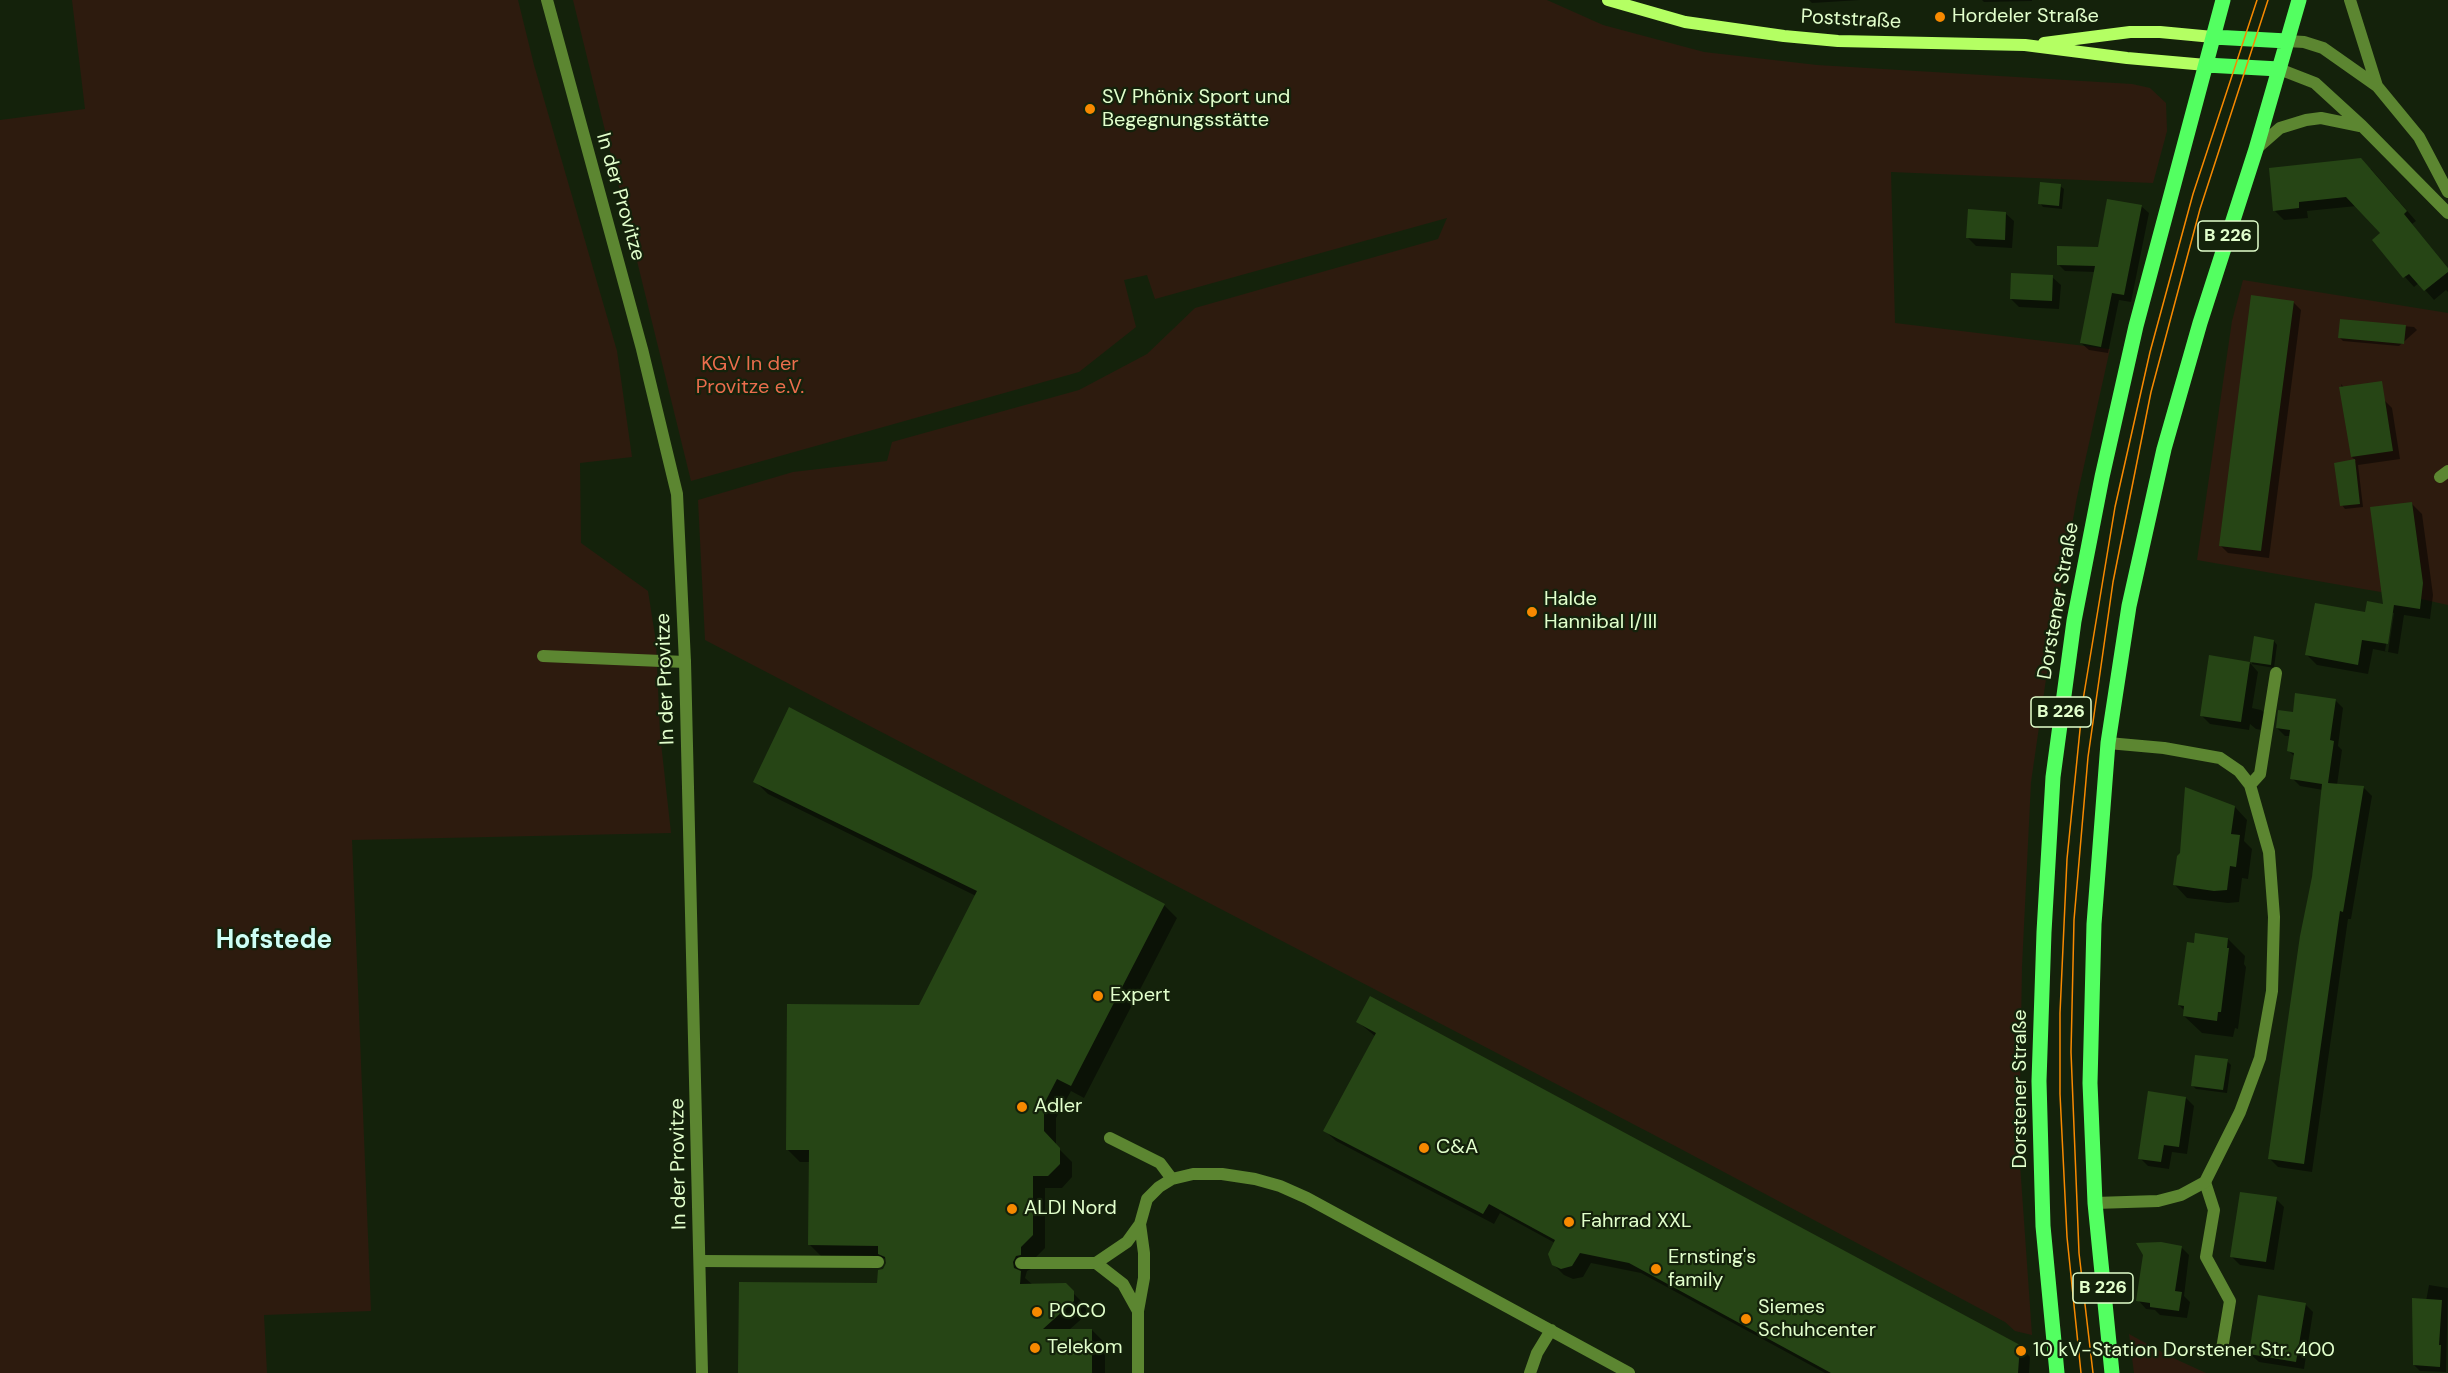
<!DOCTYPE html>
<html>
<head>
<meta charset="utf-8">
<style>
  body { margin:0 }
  canvas { display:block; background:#14220b }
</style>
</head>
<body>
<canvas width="2448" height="1373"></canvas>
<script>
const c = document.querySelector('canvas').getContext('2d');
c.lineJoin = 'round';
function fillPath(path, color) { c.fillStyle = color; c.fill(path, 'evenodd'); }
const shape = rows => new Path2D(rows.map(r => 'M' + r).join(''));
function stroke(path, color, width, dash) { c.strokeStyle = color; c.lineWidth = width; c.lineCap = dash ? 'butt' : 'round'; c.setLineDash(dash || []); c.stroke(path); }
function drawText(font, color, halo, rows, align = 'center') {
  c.font = font + ' "DM Sans",sans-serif'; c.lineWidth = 4.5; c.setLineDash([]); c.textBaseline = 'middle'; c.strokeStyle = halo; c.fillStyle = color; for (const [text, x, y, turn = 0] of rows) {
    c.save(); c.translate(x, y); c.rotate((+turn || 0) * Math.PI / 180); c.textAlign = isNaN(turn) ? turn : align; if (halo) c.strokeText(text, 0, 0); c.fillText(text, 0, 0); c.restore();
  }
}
const green = shape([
  [72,0,518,0,534,65,617,351,632,457,580,463,581,543,648,591,656,642,660,734,671,833,352,840,371,1311,264,1315,267,1373,0,1373,0,120,85,109],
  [573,0,1547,0,1603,25,1704,52,1817,65,2132,84,2150,88,2166,103,2167,131,2153,183,1891,172,1895,323,2110,349,2077,497,2053,631,2031,782,2022,966,2019,1150,2032,1335,2015,1331,2005,1322,1679,1148,705,640,698,500,793,472,887,461,892,442,1079,390,1147,354,1195,308,1438,239,1447,218,1155,299,1147,275,1124,280,1136,327,1079,372,691,481],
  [2243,280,2448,313,2448,605,2421,599,2197,560,2232,321],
  [2129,1334,2171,1357,2206,1373,2134,1373]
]);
const shadow = shape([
  [1809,0,1861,0,1812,3],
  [1982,0,2032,0,2032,1,1984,2],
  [2371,169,2416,221,2412,224,2448,268,2448,292,2446,290,2434,300,2419,283,2414,287,2405,277,2374,240,2382,233,2357,206,2307,211,2308,218,2284,220,2275,211],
  [2060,186,2064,189,2062,209,2043,207,2040,203],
  [2141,206,2149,213,2131,302,2119,300,2108,353,2089,350,2081,343,2095,272,2065,271,2058,264,2100,249],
  [2005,213,2014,221,2012,248,1976,246,1968,238],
  [2052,277,2061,285,2059,309,2019,307,2011,299],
  [2293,302,2301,310,2269,558,2228,553,2220,545],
  [2341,321,2414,327,2417,330,2399,346,2343,341,2339,337],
  [2341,384,2346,390,2384,400,2392,408,2400,459,2358,465,2363,507,2345,509,2342,505,2336,464,2356,461,2352,457],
  [2411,503,2422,514,2433,595,2430,619,2404,615,2398,654,2373,649,2368,674,2317,665,2307,655,2366,614,2385,605],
  [2391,613,2394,613,2388,652,2385,651],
  [2256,638,2274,641,2277,645,2274,668,2251,664,2258,672,2252,708,2261,710,2265,713,2262,730,2256,729,2250,724,2249,730,2210,724,2202,716,2211,657,2252,664],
  [2335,700,2343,708,2338,746,2342,750,2337,785,2364,788,2372,796,2351,919,2348,919,2312,1172,2278,1167,2270,1159,2314,877,2323,790,2300,786,2292,778,2295,757,2289,751,2291,736,2285,736,2277,728,2294,714],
  [755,781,1164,905,1177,918,1084,1098,1071,1091,1056,1118,1056,1146,1072,1162,1072,1177,1062,1188,1045,1188,1045,1248,1033,1260,1033,1268,1027,1271,1025,1278,1033,1285,1065,1285,1086,1306,1086,1315,1069,1330,1092,1330,1105,1343,1105,1373,740,1373,879,1285,887,1261,884,1258,823,1258,810,1245,810,1162,800,1162,787,1149,920,1007,976,896,768,794],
  [2235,807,2247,820,2244,841,2252,849,2248,879,2242,878,2239,902,2228,903,2187,898,2175,885],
  [2228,939,2245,956,2244,964,2246,967,2238,1029,2235,1028,2233,1037,2202,1033,2184,1016,2185,1011,2179,1005,2195,944],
  [1358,1022,2020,1346,2030,1357,2029,1373,1825,1373,1641,1273,1591,1263,1583,1277,1573,1279,1564,1275,1553,1264,1555,1243,1500,1213,1494,1224,1336,1141,1325,1131,1376,1037],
  [2227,1061,2231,1065,2227,1093,2196,1089,2193,1086],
  [2186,1098,2194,1106,2187,1154,2172,1152,2169,1169,2148,1166,2140,1158],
  [2276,1199,2284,1207,2274,1270,2240,1265,2232,1257],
  [2181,1247,2189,1255,2184,1296,2190,1302,2187,1318,2160,1315,2155,1310,2146,1309,2138,1300],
  [2429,1285,2448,1288,2446,1372,2420,1371,2414,1365],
  [2305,1304,2313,1312,2304,1369,2259,1362,2250,1354]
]);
const building = shape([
  [2361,158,2407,211,2404,214,2448,268,2448,272,2424,291,2409,274,2403,278,2372,240,2380,233,2346,197,2299,202,2299,208,2273,211,2269,168],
  [2040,182,2061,184,2059,206,2038,204],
  [2107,199,2142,205,2124,295,2112,293,2101,347,2080,343,2095,266,2057,265,2057,246,2098,247],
  [1968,209,2006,212,2005,240,1966,238],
  [2011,273,2053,275,2052,301,2010,299],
  [2251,295,2294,301,2261,551,2219,546],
  [2340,319,2406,325,2404,344,2338,338],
  [2382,381,2393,451,2351,457,2339,387],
  [2355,459,2360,504,2340,506,2334,463],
  [2412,502,2423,583,2420,609,2394,605,2388,644,2362,640,2358,665,2305,655,2315,603,2365,612,2367,601,2383,604,2370,507],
  [2254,636,2274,640,2271,665,2250,662],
  [2209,655,2250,662,2241,722,2200,716],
  [2295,693,2336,699,2330,740,2334,741,2328,783,2364,786,2343,912,2340,911,2304,1164,2268,1159,2300,936,2312,877,2322,784,2290,779,2294,753,2287,751,2290,730,2276,728,2278,710,2293,712],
  [789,707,1165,904,1071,1086,1057,1079,1044,1104,1044,1131,1060,1148,1060,1164,1048,1176,1033,1176,1033,1235,1021,1247,1021,1255,1016,1256,1013,1262,1014,1268,1021,1271,1020,1284,1066,1283,1074,1291,1074,1301,1043,1329,1092,1329,1092,1373,738,1373,739,1282,877,1283,878,1270,883,1269,886,1263,885,1257,878,1254,878,1246,808,1245,809,1150,786,1150,787,1004,919,1005,977,891,753,782],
  [2185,787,2235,806,2231,834,2240,835,2236,867,2230,866,2227,890,2214,891,2173,885,2177,856,2180,853],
  [2195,933,2228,938,2227,948,2229,948,2221,1012,2218,1012,2217,1021,2183,1016,2184,1006,2178,1005,2187,942,2194,943],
  [1370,996,2020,1345,2018,1373,1831,1373,1629,1263,1580,1253,1572,1266,1561,1269,1552,1265,1548,1254,1555,1240,1489,1204,1483,1214,1323,1131,1376,1033,1356,1022],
  [2195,1055,2228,1059,2223,1090,2191,1086],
  [2148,1091,2186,1097,2179,1147,2164,1145,2161,1162,2138,1159],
  [2240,1192,2277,1197,2266,1262,2230,1257],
  [2161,1242,2182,1246,2175,1291,2182,1292,2179,1311,2150,1307,2150,1303,2136,1301,2143,1255,2136,1243],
  [2258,1295,2306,1303,2296,1362,2249,1354],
  [2412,1298,2442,1300,2439,1345,2441,1345,2440,1367,2413,1365]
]);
const lane = shape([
  [543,656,685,662],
  [1110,1138,1160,1163,1172,1179],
  [2205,1182,2214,1210,2206,1257,2230,1301,2222,1349],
  [700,1261,878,1262],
  [1021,1263,1096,1263,1127,1242,1140,1224,1147,1199,1159,1187,1172,1179,1193,1174,1222,1174,1255,1179,1280,1186,1307,1198,1629,1373],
  [1096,1263,1123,1284,1138,1311],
  [1138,1373,1138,1311,1144,1278,1144,1253,1140,1224],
  [1530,1373,1537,1353,1551,1330]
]);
const street = shape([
  [547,0,642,349,677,494,685,662,702,1373],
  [2350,0,2377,86],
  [2287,41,2304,42,2323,48,2377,86,2419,137,2448,192],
  [2279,69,2315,83,2362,126,2448,213],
  [2256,149,2280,128,2306,120,2321,118,2360,126],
  [2440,477,2448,471],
  [2108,743,2164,748,2220,758,2239,771,2250,785],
  [2095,1203,2158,1201,2181,1195,2205,1182,2240,1112,2260,1058,2272,991,2274,917,2269,852,2250,785,2260,774,2276,673]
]);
const secondary = shape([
  [1608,0,1685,22,1784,36,1838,41,2025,45,2127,58,2206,65],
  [2044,43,2130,32,2160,32,2213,37]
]);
const primary = shape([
  [2213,37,2287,41],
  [2206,65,2279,69],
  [2057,1373,2043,1226,2039,1081,2044,932,2053,777,2074,621,2102,477,2136,326,2223,0],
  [2112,1373,2095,1203,2090,1083,2094,924,2108,743,2129,606,2164,449,2200,323,2256,149,2299,0]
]);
const tram = shape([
  [2081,1373,2067,1237,2060,1094,2060,1013,2067,859,2083,700,2115,507,2150,352,2193,194,2257,0],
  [2093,1373,2079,1253,2071,1052,2074,920,2088,757,2113,582,2151,392,2200,209,2268,0]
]);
const markers = [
  [1940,17,6,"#f78900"],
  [1090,109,6,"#f78900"],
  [1532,612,6,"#f78900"],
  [1098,996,6,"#f78900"],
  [1022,1107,6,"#f78900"],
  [1424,1148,6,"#f78900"],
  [1012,1209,6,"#f78900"],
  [1569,1222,6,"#f78900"],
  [1656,1269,6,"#f78900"],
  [1037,1312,6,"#f78900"],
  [1746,1319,6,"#f78900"],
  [1035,1348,6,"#f78900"],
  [2021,1351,6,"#f78900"]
];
const shields = [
  [2228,236,60],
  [2061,712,60],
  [2103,1288,60]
];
const shieldNames = [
  ["B 226",2228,236],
  ["B 226",2061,712],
  ["B 226",2103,1288]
];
const poiNames = [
  ["Hordeler Straße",1952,17],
  ["SV Phönix Sport und",1102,98],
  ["Begegnungsstätte",1102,121],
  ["Halde",1544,600],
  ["Hannibal I/III",1544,623],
  ["Expert",1110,996],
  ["Adler",1034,1107],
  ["C&A",1436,1148],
  ["ALDI Nord",1024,1209],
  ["Fahrrad XXL",1581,1222],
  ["Ernsting's",1668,1258],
  ["family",1668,1281],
  ["Siemes",1758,1308],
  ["Schuhcenter",1758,1331],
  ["POCO",1049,1312],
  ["Telekom",1047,1348],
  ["10 kV-Station Dorstener Str. 400",2033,1351]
];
const streetNames = [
  ["Poststraße",1851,20,3],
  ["In der Provitze",620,197,74],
  ["Dorstener Straße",2059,601,-80],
  ["In der Provitze",666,679,-92],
  ["Dorstener Straße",2021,1089,-90],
  ["In der Provitze",679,1164,-91]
];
const parkNames = [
  ["KGV In der",750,365],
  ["Provitze e.V.",750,388]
];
const districtNames = [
  ["Hofstede",274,941]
];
fillPath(green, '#2d1b0e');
fillPath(shadow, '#0007');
fillPath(building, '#264515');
stroke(lane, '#5c8631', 12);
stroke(street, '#5c8631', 12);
stroke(secondary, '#b4ff63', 12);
stroke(primary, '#53ff61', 15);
stroke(tram, '#f78900', 1.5);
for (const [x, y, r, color] of markers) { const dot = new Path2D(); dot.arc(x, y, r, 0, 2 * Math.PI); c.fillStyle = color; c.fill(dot); stroke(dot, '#14220b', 2); }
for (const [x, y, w] of shields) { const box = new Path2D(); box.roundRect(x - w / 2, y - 15, w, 30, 4.5); c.fillStyle = '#14220b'; c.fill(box); stroke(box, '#e2ffcc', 1.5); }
drawText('bold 18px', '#e2ffcc', null, shieldNames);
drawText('20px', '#e2ffcc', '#14220b', poiNames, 'left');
drawText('20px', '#e2ffcc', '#14220b', streetNames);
drawText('20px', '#ea6d4d', '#14220b', parkNames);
drawText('bold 26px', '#cefff6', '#14220b', districtNames);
</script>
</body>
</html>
